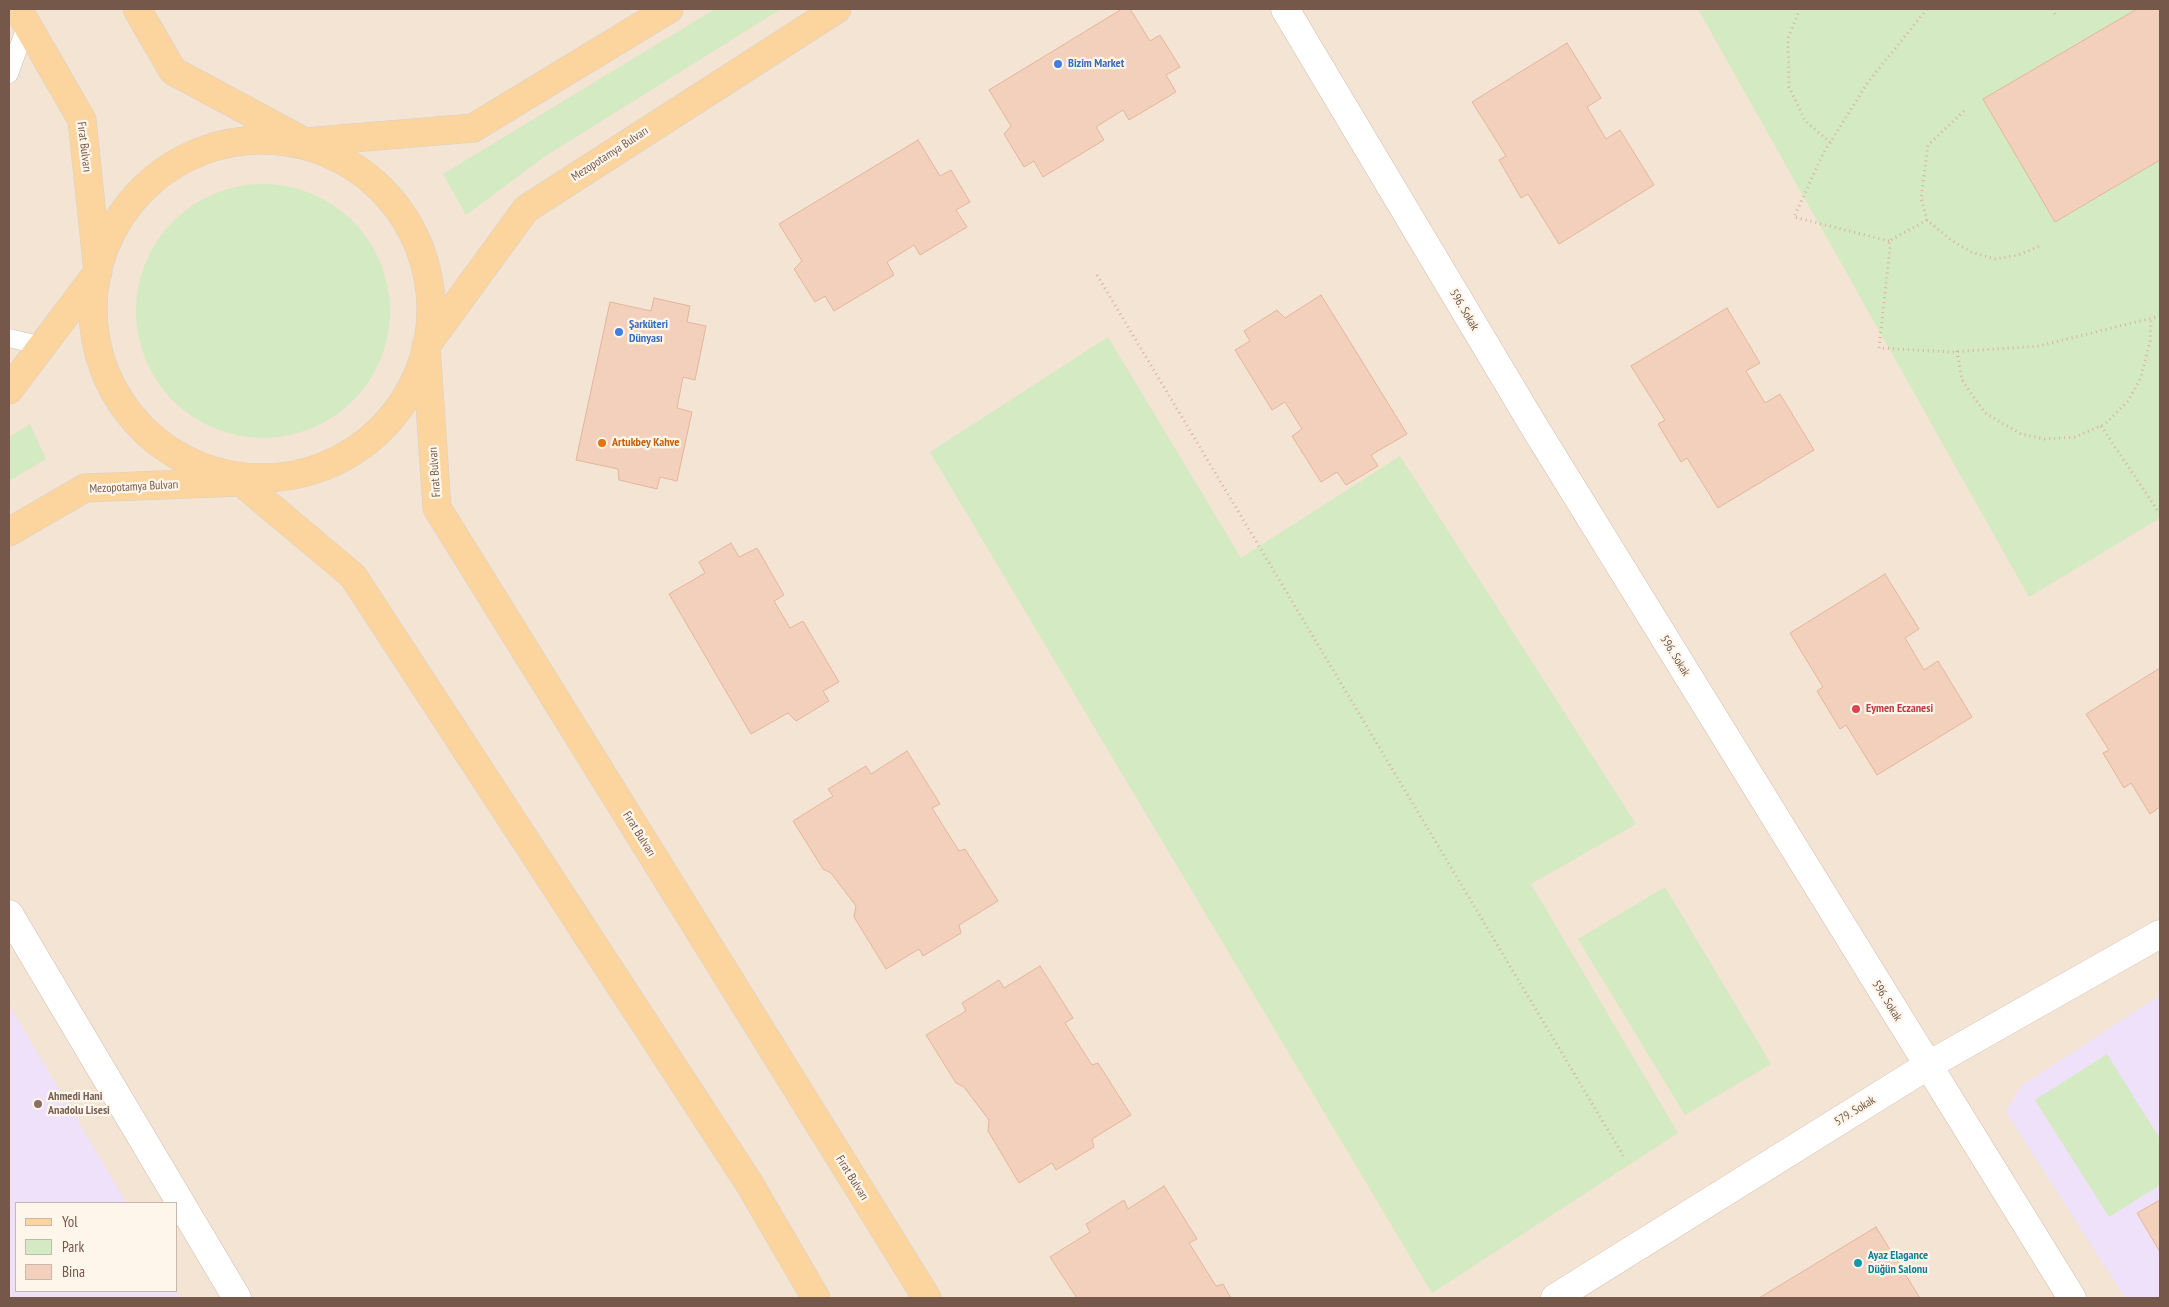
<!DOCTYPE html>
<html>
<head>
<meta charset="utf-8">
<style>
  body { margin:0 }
  #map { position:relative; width:2169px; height:1307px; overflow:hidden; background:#fcf2e4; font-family:"PT Sans Narrow",sans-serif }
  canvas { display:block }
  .frame { position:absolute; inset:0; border:10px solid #75584a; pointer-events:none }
  .legend { position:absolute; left:15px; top:1202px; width:162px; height:90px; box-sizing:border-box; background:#fff6eb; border:1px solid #c8b7ab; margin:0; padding:6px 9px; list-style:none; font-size:15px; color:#75584a }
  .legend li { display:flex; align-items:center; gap:10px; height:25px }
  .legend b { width:25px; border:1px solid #c8b7ab }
</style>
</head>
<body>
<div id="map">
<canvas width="2169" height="1307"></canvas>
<div class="frame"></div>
<ul class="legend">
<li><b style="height:6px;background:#fbd59d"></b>Yol</li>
<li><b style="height:14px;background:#d4eac3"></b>Park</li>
<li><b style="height:14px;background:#f2d0bc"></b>Bina</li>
</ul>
</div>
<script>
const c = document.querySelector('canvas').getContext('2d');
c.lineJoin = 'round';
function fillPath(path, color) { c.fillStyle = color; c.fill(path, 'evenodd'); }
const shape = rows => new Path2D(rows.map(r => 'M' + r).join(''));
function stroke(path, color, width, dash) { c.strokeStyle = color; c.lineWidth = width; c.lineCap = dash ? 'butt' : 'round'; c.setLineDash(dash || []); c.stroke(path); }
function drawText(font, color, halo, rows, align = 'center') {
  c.font = font + ' "PT Sans Narrow",sans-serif'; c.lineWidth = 4.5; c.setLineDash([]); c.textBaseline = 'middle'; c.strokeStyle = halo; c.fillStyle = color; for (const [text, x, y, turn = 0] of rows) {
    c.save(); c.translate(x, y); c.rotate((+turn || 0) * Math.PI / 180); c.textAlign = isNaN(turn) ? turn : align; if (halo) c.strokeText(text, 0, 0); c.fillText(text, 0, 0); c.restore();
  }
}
const residential = shape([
  [9,9,2160,9,2160,1298,9,1298],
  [16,1203,176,1203,176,1291,16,1291]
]);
const education = shape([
  [2160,995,2160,1298,2125,1298,2006,1112,2021,1086],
  [9,1005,127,1203,16,1203,16,1291,176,1290,181,1298,9,1298]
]);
const green = shape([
  [715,9,781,9,544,157,466,215,443,174],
  [1698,9,2160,9,2160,518,2029,597],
  '136 311a127 127 0 1 1 254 0a127 127 0 1 1-254 0Z',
  [1108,337,1241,558,1400,456,1636,824,1531,884,1678,1133,1432,1293,930,452],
  [30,424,46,459,9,481,9,437],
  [1665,887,1771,1064,1685,1115,1578,939],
  [2107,1054,2160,1139,2160,1185,2109,1217,2035,1100]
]);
const building = shape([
  [1122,9,1130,9,1150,41,1160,35,1180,67,1166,75,1176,92,1129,120,1123,110,1096,127,1104,140,1043,177,1034,161,1024,167,1004,134,1011,126,989,90,1122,9],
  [2137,9,2160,9,2160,160,2055,222,1983,99,2137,9],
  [1567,43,1601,98,1587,107,1606,139,1620,130,1654,185,1559,244,1528,194,1521,198,1499,160,1506,156,1472,102,1567,43],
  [918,140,940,176,951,170,970,202,956,210,967,227,920,255,914,245,887,262,894,275,834,311,825,296,815,302,794,269,802,261,779,224,918,140],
  [1321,295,1407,434,1371,455,1378,466,1346,485,1337,472,1321,482,1292,436,1302,429,1285,402,1272,410,1235,350,1250,341,1244,331,1277,310,1285,318,1321,295],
  [654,298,690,306,687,322,706,326,695,380,683,377,677,408,692,412,677,481,660,477,657,489,619,480,618,469,576,460,610,302,651,311,654,298],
  [1727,308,1760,363,1746,371,1765,403,1780,394,1814,450,1718,508,1687,458,1681,462,1658,424,1665,420,1631,366,1727,308],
  [731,543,739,557,757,548,784,595,774,601,790,628,803,621,839,682,823,691,829,701,796,721,788,713,751,734,669,594,705,573,699,562,731,543],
  [1885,574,1919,629,1905,638,1924,670,1938,661,1972,717,1877,775,1846,725,1840,729,1817,691,1823,687,1790,633,1885,574],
  [2160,668,2160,807,2150,814,2131,783,2124,788,2103,753,2109,750,2086,714,2160,668],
  [907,751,940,804,932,808,959,851,965,849,998,901,959,925,961,933,923,956,919,949,886,969,854,917,856,906,831,873,823,869,793,821,833,796,828,789,866,766,871,774,907,751],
  [1040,966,1073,1018,1065,1023,1092,1065,1098,1063,1131,1115,1092,1139,1094,1147,1056,1170,1052,1163,1019,1183,988,1131,989,1120,964,1087,956,1083,926,1035,966,1011,962,1003,999,980,1004,988,1040,966],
  [1164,1186,1197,1239,1189,1243,1216,1286,1223,1284,1231,1298,1077,1298,1050,1257,1090,1232,1086,1224,1124,1200,1128,1209,1164,1186],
  [2160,1200,2160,1252,2137,1213,2160,1200],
  [1876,1227,1920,1298,1759,1298,1876,1227]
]);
const path = shape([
  [1800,9,1788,38,1789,87,1805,121,1830,142],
  [2052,9,2055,14],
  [1964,111,1928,145,1921,198,1927,220,1951,240,1971,252,1995,259,2018,255,2040,246],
  [1927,220,1889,241,1890,247,1879,348,1952,352,2039,346,2160,316],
  [1889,241,1794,217,1823,154,1868,82,1927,9],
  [1097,275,1624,1157],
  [1957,351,1962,380,1985,413,2021,434,2045,439,2075,437,2105,424,2128,401,2141,377,2150,341,2151,319],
  [2101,426,2160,514]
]);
const lane = shape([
  [9,74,27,24],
  [9,338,43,346]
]);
const street = shape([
  [1285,9,1535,428,2072,1298],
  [9,914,237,1298],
  [1555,1298,1927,1066,2160,934]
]);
const primary = shape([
  [137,9,173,71,305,142,473,128,669,9],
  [837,9,526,209,426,346,437,508,927,1298],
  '93 309a169 169 0 1 1 338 0a169 169 0 1 1-338 0Z',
  [9,390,98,272,82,120,18,9],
  [9,532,85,488,241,482,353,576,749,1183,816,1298]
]);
const markers = [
  [1058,64,5,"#3f7fe0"],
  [619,332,5,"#3f7fe0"],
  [602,443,5,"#e8710a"],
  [1856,709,5,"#e0444e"],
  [38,1104,5,"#8d6e63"],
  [1858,1263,5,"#0f9aa8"]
];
const shopNames = [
  ["Bizim Market",1068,64],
  ["Şarküteri",629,325],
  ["Dünyası",629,339]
];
const streetNames = [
  ["Fırat Bulvarı",84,147,83],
  ["Mezopotamya Bulvarı",610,154,-33],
  ["596. Sokak",1464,310,59],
  ["Fırat Bulvarı",435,472,-94],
  ["Mezopotamya Bulvarı",134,487,-3],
  ["596. Sokak",1675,656,58],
  ["Fırat Bulvarı",639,834,58],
  ["596. Sokak",1887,1001,58],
  ["579. Sokak",1855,1111,-32],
  ["Fırat Bulvarı",852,1178,58]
];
const foodNames = [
  ["Artukbey Kahve",612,443]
];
const healthNames = [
  ["Eymen Eczanesi",1866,709]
];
const educationNames = [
  ["Ahmedi Hani",48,1097],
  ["Anadolu Lisesi",48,1111]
];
const cultureNames = [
  ["Ayaz Elagance",1868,1256],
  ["Düğün Salonu",1868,1270]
];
fillPath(residential, '#f4e4d3');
fillPath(education, '#efe1f9');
fillPath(green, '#d4eac3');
fillPath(building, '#f2d0bc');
stroke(building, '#e4b69c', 1);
stroke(lane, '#d0bcae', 19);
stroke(street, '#d0bcae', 29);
stroke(primary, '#d8d0cc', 29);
stroke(path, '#d7b39f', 3, [1, 4]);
stroke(lane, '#fff', 18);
stroke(street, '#fff', 28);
stroke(primary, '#fbd59d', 28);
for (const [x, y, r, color] of markers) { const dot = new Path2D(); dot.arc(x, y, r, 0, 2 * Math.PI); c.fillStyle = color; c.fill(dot); stroke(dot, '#fff6eb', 2); }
drawText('bold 12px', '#366cbe', '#fff6eb', shopNames, 'left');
drawText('12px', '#75584a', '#fff6eb', streetNames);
drawText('bold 12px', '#c56008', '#fff6eb', foodNames, 'left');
drawText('bold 12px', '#be3a42', '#fff6eb', healthNames, 'left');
drawText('bold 12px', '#785e54', '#fff6eb', educationNames, 'left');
drawText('bold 12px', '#0d838f', '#fff6eb', cultureNames, 'left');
</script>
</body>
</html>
